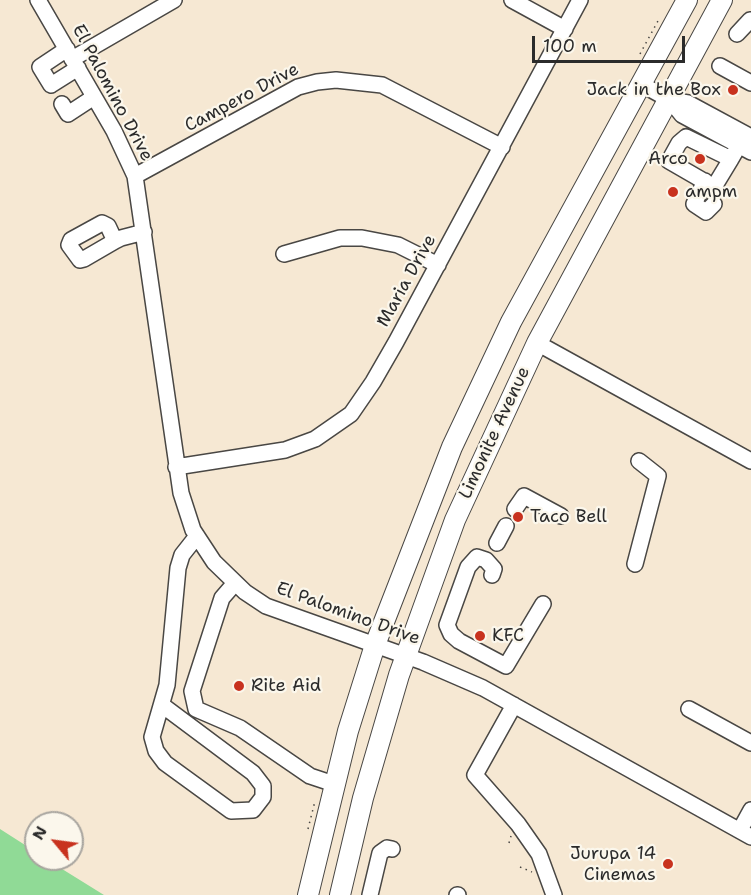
<!DOCTYPE html>
<html>
<head>
<meta charset="utf-8">
<style>
  body { margin:0 }
  #map { position:relative; width:751px; height:895px; overflow:hidden; background:#f6e8d3; font-family:"Shantell Sans",sans-serif }
  canvas { display:block }
  .north { position:absolute; left:24px; top:811px; width:60px; height:60px; box-sizing:border-box; background:#fbf7ec; border:2px solid #a8a59f; border-radius:50%; rotate:299deg; font-size:16px; font-weight:700; line-height:24px; text-align:center; color:#2b2b2b }
  .north::after { content:''; display:block; margin:auto; width:21px; height:27px; background:#c8321e; clip-path:polygon(50% 0,100% 100%,50% 72%,0 100%) }
  .scale { position:absolute; left:532px; top:36px; width:153px; height:27px; box-sizing:border-box; border:3px solid #2b2b2b; border-top:0; padding-left:8px; font-size:18px; line-height:21px; white-space:nowrap; color:#2b2b2b; -webkit-text-stroke:4px #fbf7ec; paint-order:stroke }
</style>
</head>
<body>
<div id="map">
<canvas width="751" height="895"></canvas>
<div class="north">N</div>
<div class="scale">100 m</div>
</div>
<script>
const c = document.querySelector('canvas').getContext('2d');
c.lineJoin = 'round';
function fillPath(path, color) { c.fillStyle = color; c.fill(path, 'evenodd'); }
const shape = rows => new Path2D(rows.map(r => 'M' + r).join(''));
function stroke(path, color, width, dash) { c.strokeStyle = color; c.lineWidth = width; c.lineCap = dash ? 'butt' : 'round'; c.setLineDash(dash || []); c.stroke(path); }
function drawText(font, color, halo, rows, align = 'center') {
  c.font = font + ' "Shantell Sans",sans-serif'; c.lineWidth = 4.5; c.setLineDash([]); c.textBaseline = 'middle'; c.strokeStyle = halo; c.fillStyle = color; for (const [text, x, y, turn = 0] of rows) {
    c.save(); c.translate(x, y); c.rotate((+turn || 0) * Math.PI / 180); c.textAlign = isNaN(turn) ? turn : align; if (halo) c.strokeText(text, 0, 0); c.fillText(text, 0, 0); c.restore();
  }
}
const green = shape([
  [0,829,36,852,36,859,46,859,104,895,0,895]
]);
const path = shape([
  [640,54,659,19],
  [308,829,315,801],
  [509,843,511,836],
  [520,867,532,872]
]);
const minor = shape([
  [38,0,114,131,135,176,181,493,193,530,214,562,245,592,266,606,423,662,483,688,751,837],
  [512,0,565,29],
  [737,34,750,20],
  [67,49,40,67,51,85,78,68],
  [72,59,174,0],
  [720,66,751,83],
  [641,84,670,100,688,103,751,137],
  [670,100,682,115,751,152],
  [62,104,68,114,94,97],
  [731,159,714,187,669,161,679,143,686,137,731,159,739,145],
  [135,176,298,87,317,82,336,80,382,85,502,147],
  [705,181,694,204,706,212,714,204],
  [115,241,108,226,102,223,71,240,69,245,80,260,84,259,115,241,121,238,144,232],
  [284,254,340,238,362,238,398,245,438,265],
  [537,343,751,461],
  [176,467,285,450,315,439,351,414,373,382,396,342,580,0],
  [515,509,524,496,561,516],
  [497,543,506,526],
  [635,564,658,476,639,461],
  [492,575,494,569,486,560,477,557,468,567,447,625,451,634,459,641,506,666,543,604],
  [235,583,222,598,192,691,196,709,240,728,310,776,334,784],
  [162,705,253,773,263,786,263,797,253,810,231,811,165,763,156,751,152,737,167,685,178,568,182,555,197,536],
  [514,705,475,775,518,824,539,854,554,895],
  [689,709,751,743],
  [740,830,751,810],
  [370,895,380,853,387,848,392,849],
  [457,895,458,895]
]);
const major = shape([
  [308,895,348,731,375,645,452,447,511,322,687,0],
  [340,895,363,798,399,675,455,520,537,343,722,0]
]);
const markers = [
  [733,90,6,"#c8321e"],
  [700,159,6,"#c8321e"],
  [673,192,6,"#c8321e"],
  [518,517,6,"#c8321e"],
  [480,636,6,"#c8321e"],
  [239,686,6,"#c8321e"],
  [668,864,6,"#c8321e"]
];
const poiNames = [
  ["Jack in the Box",721,90,"right"],
  ["Arco",688,159,"right"],
  ["ampm",685,192],
  ["Taco Bell",530,517],
  ["KFC",492,636],
  ["Rite Aid",251,686],
  ["Jurupa 14",656,854,"right"],
  ["Cinemas",656,875,"right"]
];
const streetNames = [
  ["El Palomino Drive",112,93,62],
  ["Campero Drive",242,98,-28],
  ["Maria Drive",407,281,-61],
  ["Limonite Avenue",495,433,-65],
  ["El Palomino Drive",348,614,20]
];
fillPath(green, '#90da96');
stroke(minor, '#494744', 18);
stroke(major, '#494744', 22);
stroke(path, '#494744', 1.5, [1.5, 4.5]);
stroke(minor, '#fff', 15);
stroke(major, '#fff', 20);
for (const [x, y, r, color] of markers) { const dot = new Path2D(); dot.arc(x, y, r, 0, 2 * Math.PI); c.fillStyle = color; c.fill(dot); stroke(dot, '#fbf7ec', 2); }
drawText('18px', '#2b2b2b', '#fbf7ec', poiNames, 'left');
drawText('18px', '#2b2b2b', '#fbf7ec', streetNames);
</script>
</body>
</html>
